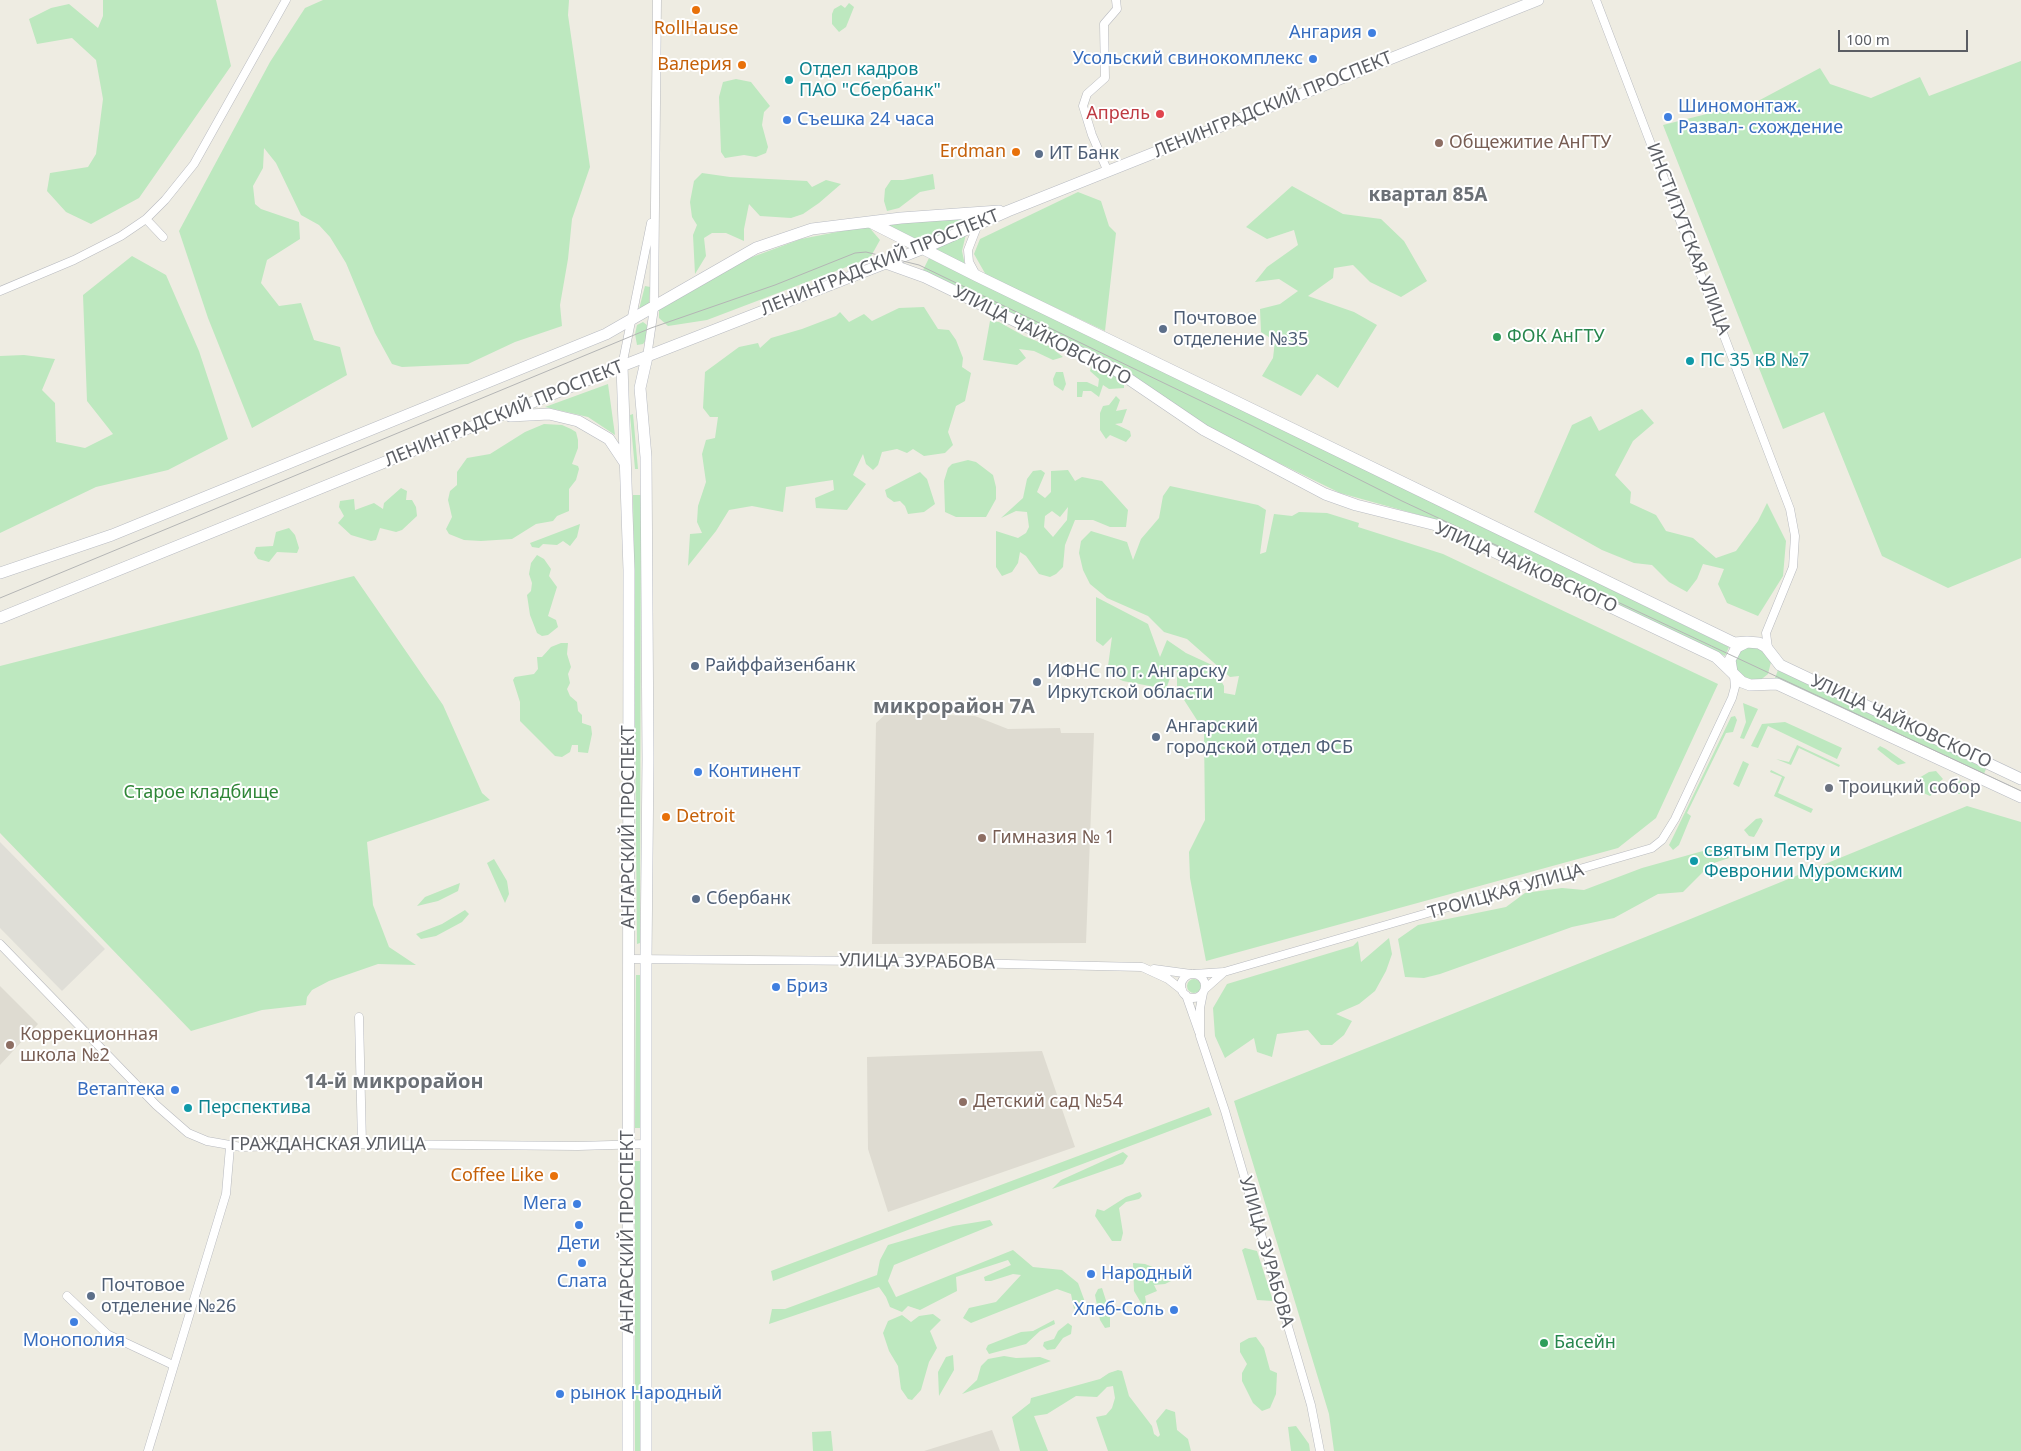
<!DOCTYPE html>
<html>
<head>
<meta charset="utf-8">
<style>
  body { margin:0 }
  #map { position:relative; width:2021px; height:1451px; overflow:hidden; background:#eeece2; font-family:"Noto Sans",sans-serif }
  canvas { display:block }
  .scale { position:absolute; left:1838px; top:30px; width:130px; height:22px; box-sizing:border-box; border:2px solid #5b5e64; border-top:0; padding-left:6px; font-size:15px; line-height:18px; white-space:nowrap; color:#5b5e64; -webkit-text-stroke:4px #fff; paint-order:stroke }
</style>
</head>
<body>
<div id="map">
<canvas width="2021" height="1451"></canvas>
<div class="scale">100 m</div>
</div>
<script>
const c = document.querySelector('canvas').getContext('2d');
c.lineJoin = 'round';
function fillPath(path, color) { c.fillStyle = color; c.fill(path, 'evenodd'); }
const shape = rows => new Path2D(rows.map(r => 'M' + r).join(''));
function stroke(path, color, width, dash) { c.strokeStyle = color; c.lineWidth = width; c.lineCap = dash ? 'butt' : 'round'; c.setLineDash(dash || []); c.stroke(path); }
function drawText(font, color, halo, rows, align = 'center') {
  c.font = font + ' "Noto Sans",sans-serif'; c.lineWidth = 4; c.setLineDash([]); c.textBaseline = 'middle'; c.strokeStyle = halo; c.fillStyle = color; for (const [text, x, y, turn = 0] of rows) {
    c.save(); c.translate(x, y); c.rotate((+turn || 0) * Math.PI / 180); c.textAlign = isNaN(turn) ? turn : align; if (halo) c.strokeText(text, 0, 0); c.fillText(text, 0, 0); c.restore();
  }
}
const industrial = shape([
  [0,842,105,949,62,991,0,928]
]);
const education = shape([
  [887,713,975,716,1008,729,1060,728,1061,733,1094,733,1086,943,872,944,876,723],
  [0,986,38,1024,0,1065],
  [1042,1051,1075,1147,888,1212,868,1149,867,1057],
  [992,1430,1000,1451,924,1451]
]);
const green = shape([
  [103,0,216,0,231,66,139,198,91,224,66,212,47,191,50,173,88,167,96,154,103,99,96,60,72,38,37,44,29,19,51,8,69,4,98,28,103,16],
  [323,0,569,0,568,15,590,167,572,219,568,259,560,305,562,326,515,342,468,364,402,367,392,364,375,333,346,263,330,237,319,225,301,215,276,163,264,148,263,168,253,186,255,204,261,209,299,222,300,239,267,260,261,283,279,306,301,303,314,340,340,347,347,375,252,428,208,318,179,231,270,62,305,8],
  [849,3,854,7,846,27,839,32,832,24,832,14,834,9,841,5,845,8],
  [2021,61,2021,558,1948,588,1882,556,1824,412,1783,429,1663,125,1758,101,1820,68,1830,84,1871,98,1920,77,1929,96],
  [736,79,751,82,770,106,764,112,762,125,768,147,766,153,756,157,744,155,725,158,721,152,719,97,723,82],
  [702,173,730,177,807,181,812,187,826,180,841,184,819,203,803,214,791,218,760,216,749,204,744,229,744,241,726,233,712,233,704,238,706,256,695,274,693,235,697,225,692,217,690,202,694,181],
  [933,174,935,189,920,192,899,208,887,211,884,201,885,189,891,180,903,180],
  [1292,186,1343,214,1381,219,1404,241,1427,281,1401,297,1370,282,1353,265,1334,268,1333,278,1308,296,1354,312,1377,325,1338,388,1317,374,1301,396,1262,376,1273,358,1275,341,1261,332,1260,309,1280,304,1298,291,1279,279,1255,282,1267,267,1298,245,1294,230,1267,239,1246,227],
  [1078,192,1101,201,1109,226,1116,233,1105,331,986,275,974,254,980,239],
  [982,217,922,243,885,224],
  [868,226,880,240,870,258,707,320,668,326,659,318,659,310,747,259,801,239],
  [966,234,962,251,965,265,934,250],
  [132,256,166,275,199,351,228,439,168,470,96,487,0,533,0,356,24,355,55,359,42,390,55,403,56,442,85,448,113,434,87,401,83,295],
  [929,258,1729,647,1725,656,1441,521,1340,493,1228,438,1175,408,1115,363,923,270],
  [645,286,650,287,649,304,639,309],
  [924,307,938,329,949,330,956,340,963,358,962,367,971,373,965,401,956,406,948,432,953,445,945,453,924,456,913,449,907,453,897,449,882,452,878,465,873,470,866,464,863,454,853,475,866,484,847,510,816,508,815,498,834,490,833,480,786,487,783,512,752,506,729,510,716,531,688,566,690,534,702,533,697,522,698,506,706,482,702,454,706,440,715,438,718,417,710,417,703,408,705,372,739,347,758,343,760,348,771,338,802,329,836,316,840,312,849,322,864,314,872,321,899,308],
  [990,321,999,322,1024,336,1049,346,1063,357,1053,360,1034,351,1019,349,1026,358,1017,365,983,360],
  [643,322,647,325,646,340,643,344,637,345,635,334,637,325],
  [1092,364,1110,373,1124,383,1124,388,1109,389,1103,385,1099,397,1091,391,1083,391,1082,397,1077,397,1077,382,1087,382,1098,387,1099,379,1090,371],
  [1056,372,1063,372,1066,384,1063,391,1054,385,1053,379],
  [608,384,615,435,588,417,545,407],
  [1116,396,1120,400,1116,411,1127,409,1122,423,1115,424,1130,431,1131,436,1126,442,1110,435,1106,439,1100,430,1100,413,1103,406,1109,405],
  [1642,409,1654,423,1633,441,1615,475,1631,492,1630,503,1656,515,1666,531,1693,538,1716,558,1736,551,1758,521,1767,503,1786,541,1783,576,1758,616,1727,603,1718,584,1724,569,1703,564,1697,579,1687,592,1669,582,1652,565,1634,563,1602,550,1534,512,1572,425,1591,416,1599,431],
  [633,414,638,469,635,469,630,415],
  [544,424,562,425,571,429,576,432,578,440,578,448,572,464,578,466,579,469,576,480,569,489,569,511,557,516,553,521,536,524,512,539,481,541,464,540,449,534,446,529,452,517,448,500,450,491,457,485,457,472,467,458,490,454,525,432],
  [968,460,976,462,993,475,996,487,996,499,986,517,956,517,945,512,944,481,948,468,952,464],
  [1041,470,1045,473,1037,492,1045,498,1051,492,1051,471,1068,470,1075,481,1082,477,1102,481,1128,510,1126,527,1110,527,1093,520,1075,520,1065,545,1063,567,1056,574,1050,577,1039,574,1026,556,1020,552,1018,563,1012,572,1002,576,996,567,996,531,1018,538,1026,533,1029,527,1027,512,1016,511,1001,518,1023,498,1027,479,1033,471],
  [1068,507,1067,520,1053,537,1044,527,1045,516,1052,511,1060,517],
  [920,472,927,479,935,504,924,512,908,514,905,506,900,501,894,502,887,497,885,490],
  [1170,486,1258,505,1266,510,1260,554,1266,552,1274,514,1292,516,1299,512,1327,513,1359,523,1358,527,1443,554,1718,684,1656,818,1618,848,1206,961,1190,878,1189,852,1205,820,1204,731,1177,689,1177,670,1173,670,1166,689,1123,681,1111,675,1108,666,1112,637,1103,646,1096,641,1096,597,1148,624,1160,657,1167,640,1186,653,1212,665,1224,686,1224,693,1235,695,1239,676,1230,677,1187,639,1164,632,1148,616,1107,598,1090,584,1083,570,1079,553,1081,541,1091,531,1127,542,1133,560,1141,539,1159,518,1163,496],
  [401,488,407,491,406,500,412,500,416,507,417,516,402,530,396,532,380,528,376,540,371,541,351,535,338,523,344,516,339,507,340,501,354,499,355,510,374,503,383,509,384,503],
  [633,495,641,495,640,943,637,944],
  [580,524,577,537,570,546,563,541,557,545,543,544,539,548,532,547,530,543],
  [289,528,295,535,299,548,297,553,277,552,269,562,258,559,254,553,256,547,273,546,276,532],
  [537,555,544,559,551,569,549,576,557,587,548,616,556,620,558,627,548,635,542,636,537,633,530,615,527,595,531,591,532,583,529,574,531,563],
  [354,576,443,705,482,793,490,800,367,842,373,905,389,947,416,965,378,964,329,981,312,990,307,997,306,1005,262,1010,191,1031,0,833,0,666],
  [561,643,568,643,567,654,571,667,568,674,570,683,567,689,570,696,577,702,578,711,582,715,582,723,591,726,592,734,588,753,578,752,578,745,572,745,570,752,562,757,555,756,520,721,520,702,513,680,515,677,534,674,538,669,537,657,542,657,551,647],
  [1749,644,1762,646,1771,662,1768,674,1758,682,1739,678,1733,658],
  [1778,670,1986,769,1983,776,1775,678],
  [1743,703,1758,709,1744,739,1740,738,1746,722],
  [1735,716,1737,720,1733,732,1726,733,1687,813,1691,816,1679,845,1673,850,1669,845,1674,835,1731,717],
  [1785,722,1842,748,1837,759,1768,726,1758,748,1751,746,1762,724],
  [1797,745,1840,765,1839,767,1799,748,1791,765,1776,759,1789,762],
  [1880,746,1886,749,1906,763,1898,765,1892,761,1877,749],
  [1743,761,1749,764,1739,787,1733,784],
  [1771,770,1785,777,1778,793,1813,809,1811,813,1774,796,1782,777,1770,772],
  [1936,771,1943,779,1937,784,1936,792,1930,796,1919,791,1919,778,1929,772],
  [1954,777,1973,788,1982,789,1980,792,1971,794,1958,794,1953,788,1951,781],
  [1967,806,2021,822,2021,1451,1334,1451,1329,1414,1234,1101,1688,920],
  [1761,818,1763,821,1757,832,1754,837,1749,836,1744,830,1756,819],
  [1728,844,1735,856,1711,864,1683,892,1658,894,1614,918,1572,927,1440,974,1424,978,1405,977,1398,939,1418,925,1506,907,1525,893,1562,888,1584,890,1642,868],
  [494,859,507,881,509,894,505,903,487,863],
  [460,883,458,891,438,901,417,906,425,897],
  [465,910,469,914,462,922,436,936,421,939,416,934,442,924],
  [1389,938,1392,954,1386,971,1375,991,1359,1004,1336,1014,1352,1021,1344,1035,1332,1045,1321,1045,1308,1030,1277,1034,1272,1057,1257,1052,1254,1038,1225,1058,1215,1036,1213,1008,1227,984,1353,946,1358,941,1361,962],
  [636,975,641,975,640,1128,635,1128],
  '1187 986a7 7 0 1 1 14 0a7 7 0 1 1-14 0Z',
  [1209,1107,1212,1115,773,1281,771,1271],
  [1123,1152,1128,1156,1123,1164,1052,1189,1061,1180],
  [635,1161,641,1161,640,1451,635,1451],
  [1140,1192,1142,1196,1139,1199,1126,1202,1119,1208,1123,1233,1121,1241,1112,1241,1095,1216,1097,1209,1104,1211,1126,1197],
  [990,1220,993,1225,894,1265,888,1281,896,1297,1013,1250,1033,1267,1062,1270,1078,1283,1085,1302,1074,1309,1071,1294,1057,1289,971,1323,963,1318,969,1308,996,1302,1021,1275,1013,1274,991,1281,985,1281,984,1277,1011,1265,1008,1260,956,1277,957,1291,920,1310,908,1306,902,1312,890,1307,886,1297,879,1287,769,1324,772,1309,785,1309,877,1275,880,1260,888,1245,953,1226],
  [1245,1248,1257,1251,1273,1301,1257,1300,1242,1250],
  [1133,1263,1145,1264,1170,1274,1175,1279,1165,1284,1154,1285,1157,1291,1145,1296,1146,1302,1144,1308,1134,1291],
  [1102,1288,1110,1313,1110,1327,1105,1328,1100,1320,1095,1295,1098,1289],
  [933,1314,941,1320,930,1331,937,1348,929,1362,921,1390,912,1400,908,1399,901,1389,898,1366,889,1351,883,1333,888,1321,902,1315,911,1322,919,1316],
  [1054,1320,1055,1324,1040,1331,1026,1344,989,1354,986,1349,988,1345,1021,1332,1033,1331],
  [1068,1323,1072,1326,1071,1334,1063,1338,1055,1349,1047,1350,1043,1346,1044,1342,1054,1339,1058,1331],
  [1256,1337,1264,1348,1270,1370,1277,1373,1276,1394,1270,1408,1262,1411,1253,1403,1242,1381,1242,1373,1247,1364,1240,1352,1240,1343,1249,1338],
  [953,1355,954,1370,939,1396,938,1372,946,1357],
  [1004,1356,1016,1358,1040,1357,1051,1361,962,1394,977,1380,981,1366,988,1359],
  [1118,1370,1122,1371,1129,1396,1152,1426,1154,1434,1158,1437,1160,1435,1156,1421,1166,1409,1175,1412,1177,1430,1188,1439,1191,1451,1108,1451,1096,1417,1106,1415,1112,1408,1115,1398,1113,1386,1107,1387,1097,1397,1076,1396,1047,1414,1034,1416,1048,1451,1020,1451,1012,1417,1030,1403,1031,1398,1100,1379,1109,1373],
  [1296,1426,1309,1444,1310,1451,1291,1451,1288,1427],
  [831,1431,833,1451,813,1451,812,1432]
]);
const street = shape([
  [1596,0,1790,509,1795,536,1793,567,1766,633,1768,648],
  [1108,172,1092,135,1083,106,1087,94,1105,78,1104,24,1117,9,1116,0],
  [146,219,163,237],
  [976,275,969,262,968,250,978,224],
  [0,291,74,260,121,236,146,219,165,200,194,164,286,0],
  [647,357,654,308,657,0],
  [622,366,651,223],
  [0,944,156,1105,188,1133,207,1141,241,1147,362,1144,578,1146,646,1144],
  [629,959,872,961,1142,967,1168,979,1182,990],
  [1154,969,1191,974],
  [1194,974,1224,972,1652,848,1662,840,1675,819,1732,698,1735,687,1734,676],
  '1181 986a12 12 0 1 1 24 0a12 12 0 1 1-24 0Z',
  [1205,989,1223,973],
  [1203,993,1200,1008,1200,1036,1225,1111,1311,1405,1320,1451],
  [1186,995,1199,1032],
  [359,1017,362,1144],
  [67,1296,107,1334,173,1365],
  [148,1451,226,1194,230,1147]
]);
const secondary = shape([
  [870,222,977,276,1734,643,1747,642],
  [886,263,925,277,1114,369,1204,430,1325,494,1356,505,1440,526,1716,657,1742,682,1750,685,1777,684,2021,797],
  [622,366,629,570,628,1451],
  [510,416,549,414,578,421,609,439,625,463],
  [0,573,112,535,606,334,756,248,812,229,901,218,999,211],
  [0,618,622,366,922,249,1008,211,1538,0],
  [1732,672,1730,660,1737,647,1747,642,1759,643,1766,647,1780,665,2021,779],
  [646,1451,646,958,648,759,646,457,640,388,647,357]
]);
const tram = shape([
  [0,598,651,328,775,285,855,253,866,252,919,265,1251,425,1402,501,2021,791]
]);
const markers = [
  [696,10,5,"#e8710a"],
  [1372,33,5,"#3f7fe0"],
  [1313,59,5,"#3f7fe0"],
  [742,65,5,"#e8710a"],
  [789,80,5,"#0f9aa8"],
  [1160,114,5,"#e0444e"],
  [1668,117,5,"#3f7fe0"],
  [787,120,5,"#3f7fe0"],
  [1439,143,5,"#8d6e63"],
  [1016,152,5,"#e8710a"],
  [1039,154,5,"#5c6f8a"],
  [1163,329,5,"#5c6f8a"],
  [1497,337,5,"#2e9e5b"],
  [1690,361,5,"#0f9aa8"],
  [695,666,5,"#5c6f8a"],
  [1037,682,5,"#5c6f8a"],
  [1156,737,5,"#5c6f8a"],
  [698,772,5,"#3f7fe0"],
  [1829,788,5,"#6b7280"],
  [666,817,5,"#e8710a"],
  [982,838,5,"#8d6e63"],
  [1694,861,5,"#0f9aa8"],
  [696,899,5,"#5c6f8a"],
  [776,987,5,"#3f7fe0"],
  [10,1045,5,"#8d6e63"],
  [175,1090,5,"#3f7fe0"],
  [963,1102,5,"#8d6e63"],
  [188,1108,5,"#0f9aa8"],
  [554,1176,5,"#e8710a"],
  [577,1204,5,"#3f7fe0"],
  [579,1225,5,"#3f7fe0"],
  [582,1263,5,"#3f7fe0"],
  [1091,1274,5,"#3f7fe0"],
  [91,1296,5,"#5c6f8a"],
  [1174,1310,5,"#3f7fe0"],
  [74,1322,5,"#3f7fe0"],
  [1544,1343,5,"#2e9e5b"],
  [560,1394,5,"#3f7fe0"]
];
const foodNames = [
  ["RollHause",696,29,"center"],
  ["Валерия",732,65],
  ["Erdman",1006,152],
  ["Detroit",676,817,"left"],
  ["Coffee Like",544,1176]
];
const shopNames = [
  ["Ангария",1362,33,"right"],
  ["Усольский свинокомплекс",1303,59,"right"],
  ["Шиномонтаж.",1678,107],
  ["Развал- схождение",1678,128],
  ["Съешка 24 часа",797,120],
  ["Континент",708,772],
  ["Бриз",786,987],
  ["Ветаптека",165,1090,"right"],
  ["Мега",567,1204,"right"],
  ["Дети",579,1244,"center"],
  ["Народный",1101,1274],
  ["Слата",582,1282,"center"],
  ["Хлеб-Соль",1164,1310,"right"],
  ["Монополия",74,1341,"center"],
  ["рынок Народный",570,1394]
];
const cultureNames = [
  ["Отдел кадров",799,70],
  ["ПАО \"Сбербанк\"",799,91],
  ["ПС 35 кВ №7",1700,361],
  ["святым Петру и",1704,851],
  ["Февронии Муромским",1704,872],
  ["Перспектива",198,1108]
];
const streetNames = [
  ["ЛЕНИНГРАДСКИЙ ПРОСПЕКТ",1273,105,-22],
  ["ИНСТИТУТСКАЯ УЛИЦА",1688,239,69],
  ["ЛЕНИНГРАДСКИЙ ПРОСПЕКТ",880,263,-22],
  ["УЛИЦА ЧАЙКОВСКОГО",1042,336,27],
  ["ЛЕНИНГРАДСКИЙ ПРОСПЕКТ",504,414,-22],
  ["УЛИЦА ЧАЙКОВСКОГО",1526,568,24],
  ["УЛИЦА ЧАЙКОВСКОГО",1901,722,25],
  ["АНГАРСКИЙ ПРОСПЕКТ",629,827,-90],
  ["ТРОИЦКАЯ УЛИЦА",1506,892,-16],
  ["УЛИЦА ЗУРАБОВА",917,962,1],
  ["ГРАЖДАНСКАЯ УЛИЦА",328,1145],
  ["АНГАРСКИЙ ПРОСПЕКТ",628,1232,-90],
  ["УЛИЦА ЗУРАБОВА",1266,1252,74]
];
const healthNames = [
  ["Апрель",1150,114]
];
const educationNames = [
  ["Общежитие АнГТУ",1449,143],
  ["Гимназия № 1",992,838],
  ["Коррекционная",20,1035],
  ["школа №2",20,1056],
  ["Детский сад №54",973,1102]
];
const serviceNames = [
  ["ИТ Банк",1049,154],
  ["Почтовое",1173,319],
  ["отделение №35",1173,340],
  ["Райффайзенбанк",705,666],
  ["ИФНС по г. Ангарску",1047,672],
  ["Иркутской области",1047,693],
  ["Ангарский",1166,727],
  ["городской отдел ФСБ",1166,748],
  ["Сбербанк",706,899],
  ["Почтовое",101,1286],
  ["отделение №26",101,1307]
];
const leisureNames = [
  ["ФОК АнГТУ",1507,337],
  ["Басейн",1554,1343]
];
const worshipNames = [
  ["Троицкий собор",1839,788]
];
const parkNames = [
  ["Старое кладбище",201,793]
];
const neighbourhoodNames = [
  ["квартал 85А",1428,196]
];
const quarterNames = [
  ["микрорайон 7А",954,707],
  ["14-й микрорайон",394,1082]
];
fillPath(industrial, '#dfded7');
fillPath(education, '#dedbd1');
fillPath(green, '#bde8bf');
stroke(street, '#b8babf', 9);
stroke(secondary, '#b8bbc2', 12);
stroke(street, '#fff', 8);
stroke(secondary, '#fff', 11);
stroke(tram, '#b4b5b5', 1);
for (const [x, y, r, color] of markers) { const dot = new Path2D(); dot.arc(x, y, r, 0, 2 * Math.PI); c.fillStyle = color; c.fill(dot); stroke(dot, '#fff', 2); }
drawText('18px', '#c56008', '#fff', foodNames, 'right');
drawText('18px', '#366cbe', '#fff', shopNames, 'left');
drawText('18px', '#0d838f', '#fff', cultureNames, 'left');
drawText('18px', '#5b5e64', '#fff', streetNames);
drawText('18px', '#be3a42', '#fff', healthNames, 'right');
drawText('18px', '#785e54', '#fff', educationNames, 'left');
drawText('18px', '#4e5e75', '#fff', serviceNames, 'left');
drawText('18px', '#27864d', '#fff', leisureNames, 'left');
drawText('18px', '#5b616d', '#fff', worshipNames, 'left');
drawText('18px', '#2f8637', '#fff', parkNames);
drawText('bold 19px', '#6b7076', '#fff', neighbourhoodNames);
drawText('bold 20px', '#6b7076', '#fff', quarterNames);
</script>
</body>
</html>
